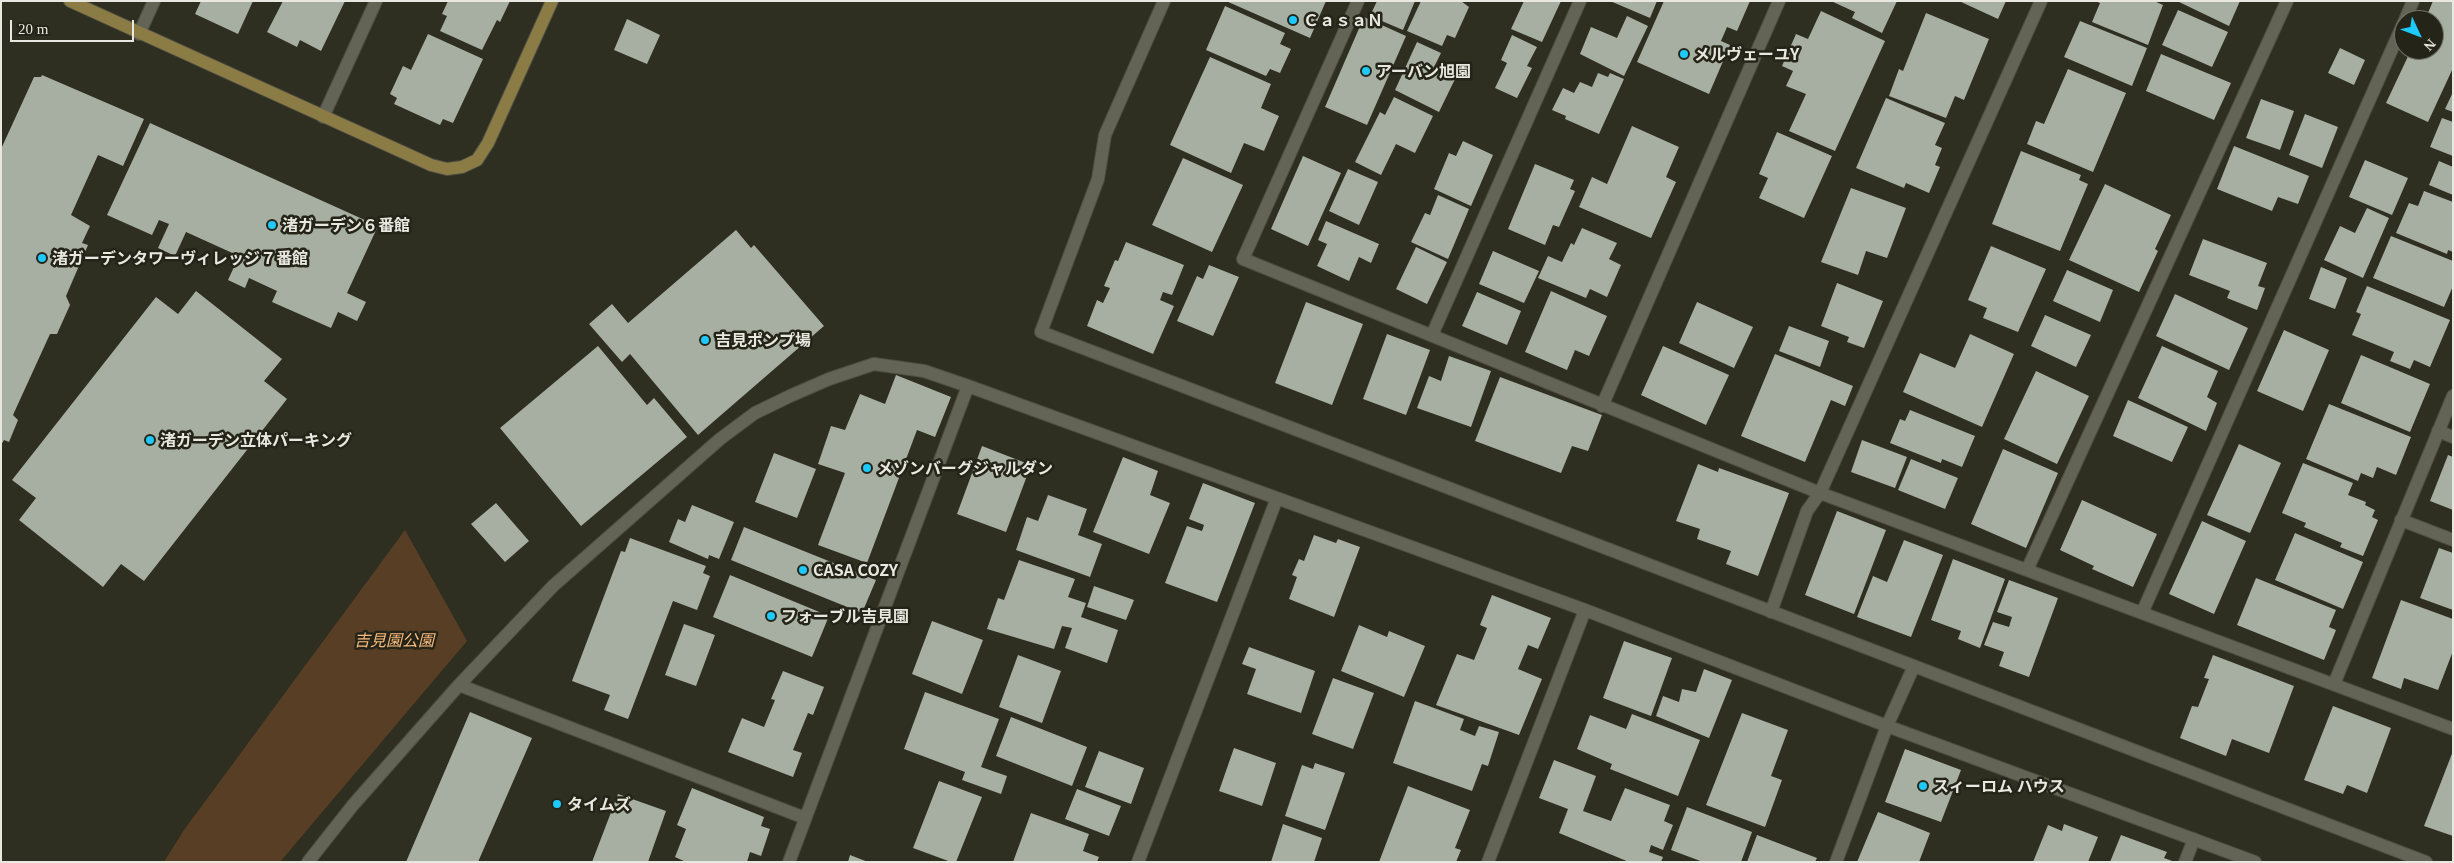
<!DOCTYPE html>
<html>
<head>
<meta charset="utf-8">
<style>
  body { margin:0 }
  #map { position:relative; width:2454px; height:863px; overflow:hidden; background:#2e2e21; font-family:Georgia,serif }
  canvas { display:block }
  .frame { position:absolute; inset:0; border:2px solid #e8e8e0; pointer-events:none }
  .north { position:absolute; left:2394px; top:10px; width:50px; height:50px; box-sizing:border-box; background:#242518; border:1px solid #727368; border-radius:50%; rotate:133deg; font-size:14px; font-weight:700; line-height:20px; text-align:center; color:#e8e8e0 }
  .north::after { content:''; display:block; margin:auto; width:18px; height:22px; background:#1ec9fd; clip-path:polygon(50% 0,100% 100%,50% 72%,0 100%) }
  .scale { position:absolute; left:10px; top:20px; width:124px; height:22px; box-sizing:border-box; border:2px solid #e8e8e0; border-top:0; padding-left:6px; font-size:15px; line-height:18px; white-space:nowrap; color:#e8e8e0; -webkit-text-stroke:4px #242518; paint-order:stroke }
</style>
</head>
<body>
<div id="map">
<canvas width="2454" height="863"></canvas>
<div class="frame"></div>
<div class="north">N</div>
<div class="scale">20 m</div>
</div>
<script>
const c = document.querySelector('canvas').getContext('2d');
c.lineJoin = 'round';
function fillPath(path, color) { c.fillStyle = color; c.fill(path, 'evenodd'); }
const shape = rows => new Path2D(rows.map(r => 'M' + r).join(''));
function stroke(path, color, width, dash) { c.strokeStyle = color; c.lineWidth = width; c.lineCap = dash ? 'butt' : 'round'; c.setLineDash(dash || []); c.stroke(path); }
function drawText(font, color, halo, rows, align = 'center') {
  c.font = font + ' Georgia,"Noto Sans JP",serif'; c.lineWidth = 5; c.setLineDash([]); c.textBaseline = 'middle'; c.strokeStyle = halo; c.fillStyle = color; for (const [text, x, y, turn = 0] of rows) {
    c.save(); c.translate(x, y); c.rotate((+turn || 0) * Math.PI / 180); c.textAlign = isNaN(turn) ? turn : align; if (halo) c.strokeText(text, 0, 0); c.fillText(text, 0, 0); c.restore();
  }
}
const green = shape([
  [405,530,467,641,280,862,164,862,184,830]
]);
const building = shape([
  [201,1,253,1,238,34,195,14],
  [283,1,345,1,321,51,300,40,297,47,267,32],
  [448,1,510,1,500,22,497,20,482,50,440,31,447,16,442,14],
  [1226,1,1326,1,1310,38],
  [1377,1,1415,1,1403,30,1370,16],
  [1421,1,1461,1,1469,7,1455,38,1447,35,1442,46,1407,31],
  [1524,1,1561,1,1542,42,1511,29],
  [1610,1,1657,1,1650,18],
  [1664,1,1750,1,1737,31,1727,27,1721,41,1730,45,1709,94,1637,62],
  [1831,1,1897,1,1882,33,1852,18,1855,12],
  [1959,1,2006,1,1998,19],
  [2095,1,2154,1,2163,5,2148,45,2092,22,2100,3],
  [2177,1,2240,1,2229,26],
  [2433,1,2453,1,2453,68,2428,122,2386,103,2411,50,2434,50,2434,20,2425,20],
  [1225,6,1285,33,1280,44,1291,49,1280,73,1270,69,1266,76,1206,50],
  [2178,10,2228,32,2212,67,2162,45],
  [1821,11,1885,41,1835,151,1789,131,1806,94,1786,86,1793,71,1782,66,1796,34,1808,39],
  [1926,13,1989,39,1964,100,1955,96,1946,118,1889,96,1899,69,1903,71],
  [1627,16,1648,26,1624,76,1580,54,1591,27,1617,38],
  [1364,17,1406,36,1367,125,1325,107],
  [627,19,660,35,647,64,614,50],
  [2080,21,2147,48,2132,86,2064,57],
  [428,34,483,59,453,123,443,119,440,125,394,104,397,98,390,94,403,66,411,70],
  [1512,35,1537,47,1527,66,1532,68,1517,98,1495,88,1507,63,1501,60],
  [1417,42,1441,53,1434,67,1456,77,1439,112,1395,90],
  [2340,48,2365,60,2354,85,2328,73],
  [2161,54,2231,83,2214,120,2146,91],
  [1210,57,1271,84,1261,108,1279,116,1264,151,1244,143,1231,173,1170,145],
  [2068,69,2126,93,2093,172,2027,144,2036,121,2044,124],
  [1598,73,1608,77,1610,73,1624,79,1599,134,1565,119,1566,116,1552,110,1563,88,1574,93,1580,82,1592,87],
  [42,75,144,119,123,166,98,155,71,215,90,226,82,243,88,245,66,296,70,305,57,334,50,334,13,415,18,420,9,442,4,440,1,445,1,149,34,77,41,77],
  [2453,92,2453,112,2445,109],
  [1394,97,1433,116,1415,153,1396,144,1381,175,1355,162,1380,112,1385,115],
  [1886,98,1945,123,1935,145,1942,148,1935,165,1940,167,1929,193,1906,183,1904,188,1856,168],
  [2261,99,2294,111,2280,150,2246,138],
  [2305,114,2338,127,2322,168,2289,155],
  [2442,118,2453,122,2453,156,2430,147],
  [150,123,378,226,347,293,366,302,357,321,338,312,331,328,272,302,277,291,249,278,245,288,228,280,239,256,186,232,175,256,158,248,169,224,159,220,152,235,107,215],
  [1632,126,1679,147,1666,177,1676,182,1651,238,1579,207,1592,177,1607,184],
  [1777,132,1832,156,1804,218,1759,198,1768,178,1759,174],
  [1463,141,1493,155,1471,206,1434,189,1449,153,1456,156],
  [2234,146,2309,176,2298,204,2278,197,2272,211,2217,189],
  [2021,151,2081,175,2079,180,2088,184,2060,251,1992,224],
  [1303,156,1341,173,1308,246,1271,229],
  [1183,158,1243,185,1212,252,1152,225],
  [2365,160,2408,178,2392,215,2349,197],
  [2439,161,2453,167,2453,195,2429,185],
  [1535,164,1574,180,1570,189,1575,191,1559,227,1553,225,1545,245,1508,229],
  [1348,169,1378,182,1359,225,1329,211],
  [2105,184,2171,215,2155,249,2158,251,2139,292,2069,260],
  [1851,188,1906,208,1887,258,1866,251,1858,275,1821,262],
  [2424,191,2453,202,2453,252,2448,250,2447,254,2396,233,2409,203,2418,206],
  [1438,195,1469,209,1448,259,1411,242,1425,213,1430,215],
  [2367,208,2389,218,2363,278,2324,260,2340,226,2355,233],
  [1326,221,1379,244,1371,263,1359,257,1349,281,1317,266,1327,244,1318,240],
  [1582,228,1617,243,1609,259,1621,265,1607,297,1590,289,1586,298,1538,278,1548,256,1562,262,1571,243,1574,245],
  [736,230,751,248,754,245,824,326,698,435,630,354,622,362,589,324,612,304,628,323],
  [2391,236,2453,261,2453,286,2444,307,2373,278],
  [2203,239,2267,263,2258,286,2265,288,2257,310,2227,298,2230,291,2189,275],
  [1126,242,1184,265,1172,295,1163,292,1160,300,1174,306,1153,354,1087,326,1097,300,1103,303,1110,288,1104,286,1115,260,1118,261],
  [1991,246,2046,269,2018,332,1983,318,1987,308,1968,300],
  [1416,247,1447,262,1427,304,1396,289],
  [1493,251,1539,271,1524,303,1479,284],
  [1209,265,1239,277,1213,336,1177,321,1197,276,1203,279],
  [2321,267,2347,278,2335,309,2309,299],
  [2067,270,2113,290,2100,322,2053,301],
  [1837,283,1883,301,1864,348,1847,342,1849,337,1821,326],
  [2367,286,2450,320,2430,367,2414,360,2410,369,2390,361,2394,352,2352,335,2361,314,2356,312],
  [196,291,282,359,264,381,287,399,144,581,121,564,103,587,19,520,36,498,12,480,156,297,178,314],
  [1551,291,1607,316,1589,356,1575,350,1567,370,1525,352],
  [1477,292,1521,311,1507,345,1462,326],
  [2175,294,2248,328,2229,370,2156,336],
  [1306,302,1363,324,1332,405,1275,383],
  [1697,302,1753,327,1734,368,1679,343],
  [2045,315,2091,335,2076,367,2031,346],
  [1789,326,1829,341,1820,367,1779,351],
  [2284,330,2329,350,2303,411,2257,391],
  [1387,334,1430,350,1406,415,1363,399],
  [1970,334,2014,354,1982,427,1903,392,1920,353,1955,368],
  [598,346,647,405,654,398,687,437,581,526,500,428],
  [1663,346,1729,375,1706,425,1641,395],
  [2162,346,2218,371,2207,397,2217,403,2206,431,2138,398],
  [1775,354,1853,386,1845,406,1831,400,1805,462,1741,436],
  [2361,355,2430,384,2410,432,2341,403],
  [1449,356,1491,371,1471,427,1417,408,1429,376,1441,381],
  [2036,371,2089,396,2057,464,2004,439],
  [896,375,951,397,935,437,917,430,867,563,818,545,845,473,818,464,831,426,845,430,860,394,885,404],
  [1500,377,1602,415,1588,451,1572,446,1561,473,1475,441],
  [2128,400,2188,427,2172,462,2113,436],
  [2329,404,2411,437,2396,475,2377,467,2373,478,2361,473,2358,481,2306,459],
  [1910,410,1975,436,1962,467,1942,459,1941,463,1890,443,1900,419,1905,421],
  [1862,440,1907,457,1895,488,1851,472],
  [2239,444,2281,463,2250,533,2207,515],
  [982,446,1031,465,1006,532,957,514],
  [2003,449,2058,473,2026,548,1971,524],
  [774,453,816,469,797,518,755,502],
  [2448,455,2453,457,2453,510,2430,501],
  [1123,457,1158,471,1150,495,1170,503,1149,554,1093,532],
  [1911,459,1958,478,1945,509,1898,490],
  [2303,463,2353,483,2348,495,2366,502,2365,505,2375,510,2372,517,2378,520,2363,556,2340,547,2342,543,2304,527,2306,523,2282,513],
  [1698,464,1718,472,1719,468,1789,493,1758,576,1726,564,1731,551,1697,539,1700,529,1676,521],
  [1203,483,1255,503,1217,602,1165,583,1187,526,1202,531,1204,525,1189,519],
  [1048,495,1087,509,1078,535,1102,544,1090,577,1016,550,1027,517,1038,521],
  [2082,500,2157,534,2133,587,2092,569,2094,566,2060,550],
  [496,503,529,541,505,562,471,524],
  [692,505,734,522,719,559,709,555,708,559,669,542,678,519,685,522],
  [1837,511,1886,530,1854,614,1805,595],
  [2202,521,2246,541,2214,614,2169,594],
  [744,527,876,580,862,613,731,560],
  [2295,533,2363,562,2343,609,2275,580],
  [1314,535,1336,543,1338,539,1360,547,1334,617,1289,599,1297,577,1292,575,1299,559,1304,561],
  [630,538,706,566,703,573,710,576,697,610,673,601,628,719,604,710,610,695,572,681,621,551,625,552],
  [1904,540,1943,555,1911,637,1857,617,1873,576,1887,582],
  [2439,548,2453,553,2453,610,2420,598],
  [1953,559,2005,579,1980,648,1958,639,1961,631,1931,620],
  [1019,560,1075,579,1068,597,1086,603,1081,617,1118,630,1107,663,1065,648,1072,628,1062,626,1054,649,987,629,998,598,1004,600],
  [730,575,829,616,812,657,713,617],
  [2256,578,2336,610,2329,627,2336,630,2324,660,2237,625],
  [2009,580,2058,598,2029,677,1999,666,2004,652,1984,645,1993,622,2009,627,2012,617,1997,612],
  [1094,586,1134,600,1126,620,1087,607],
  [1492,595,1551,618,1538,649,1528,645,1518,669,1542,679,1519,735,1436,705,1457,654,1474,660,1487,628,1480,625],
  [2401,600,2453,619,2453,651,2438,690,2404,678,2401,689,2372,678],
  [932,621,983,640,962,694,912,674],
  [684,624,715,635,696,686,665,675],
  [1359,625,1387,637,1389,631,1425,646,1404,697,1341,671],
  [1624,641,1672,658,1651,716,1603,698],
  [1249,647,1315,671,1301,713,1247,694,1256,669,1242,664],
  [1018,655,1061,671,1042,723,999,707],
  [2213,655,2294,686,2269,753,2232,739,2226,756,2180,738,2192,706,2198,707,2209,679,2204,678],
  [1704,669,1732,680,1709,738,1656,716,1663,696,1679,702,1682,689,1696,692],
  [783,671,824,687,813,715,808,713,793,750,802,753,793,777,728,752,742,718,764,727,775,700,771,699],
  [1333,678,1374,693,1353,749,1312,734],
  [925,692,999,719,981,767,1007,776,1001,794,962,780,965,772,904,749],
  [1415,701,1464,719,1460,730,1475,736,1479,726,1499,732,1488,766,1482,764,1472,791,1393,763],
  [2333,706,2391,728,2367,793,2347,785,2343,794,2304,780],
  [470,712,532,738,478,862,406,862],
  [1742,713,1788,730,1771,776,1782,780,1765,827,1706,805],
  [1632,714,1700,740,1678,796,1610,769,1612,764,1577,749,1590,715,1626,729],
  [1011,717,1087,747,1072,786,996,756],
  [1234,748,1276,763,1262,806,1219,791],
  [1905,749,1961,770,1941,822,1885,802],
  [1099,751,1144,768,1131,804,1085,787],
  [2453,751,2453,836,2424,826],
  [1554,760,1596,776,1583,811,1611,821,1625,788,1670,805,1664,821,1673,825,1663,850,1651,845,1649,852,1663,857,1661,862,1629,862,1559,833,1568,809,1539,798],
  [1315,763,1345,773,1325,830,1285,816,1302,765,1313,769],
  [939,781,982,797,956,862,951,862,913,848],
  [1408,786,1470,810,1455,848,1461,850,1456,862,1379,862],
  [692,788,764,817,761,826,770,829,761,856,750,852,747,862,686,862,675,857,686,829,677,825],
  [1077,789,1121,806,1109,836,1065,819],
  [618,794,666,811,648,862,592,862],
  [1687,807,1752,832,1741,862,1703,862,1671,850],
  [1878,812,1930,833,1919,862,1857,862],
  [1031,813,1089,834,1083,851,1099,857,1097,862,1013,862],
  [1283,824,1322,838,1314,862,1271,862],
  [2064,824,2098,837,2088,862,2033,862,2048,825,2062,831],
  [1757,835,1817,858,1815,862,1747,862],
  [2121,835,2167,852,2164,858,2175,862,2110,862],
  [850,855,868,862,848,862]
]);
const lane = shape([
  [2438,431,2453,437]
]);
const street = shape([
  [1164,1,1105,135,1098,179,1041,332,2426,862],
  [1358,1,1243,259,1820,493,2453,729],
  [2405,20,2413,1],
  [139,34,154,1],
  [323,117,376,1],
  [1432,335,1580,1],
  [1602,406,1779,1],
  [2401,520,2453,540],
  [2027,570,2287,1],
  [1771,612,1807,511,1820,493,2041,1],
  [2142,613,2404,22],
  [2334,684,2453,396],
  [459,685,805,818],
  [308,862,353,805,459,685,553,586,720,439,755,413,790,396,829,379,874,364,924,371,968,386,1585,610,1887,726,2255,862],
  [789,862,968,386],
  [1138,862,1277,498],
  [1488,862,1585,610],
  [1836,862,1887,726,1914,666],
  [2185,862,2194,839]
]);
const secondary = shape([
  [70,1,431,165,447,169,462,167,477,160,488,143,552,1]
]);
const markers = [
  [1293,20,5,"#1ec9fd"],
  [1684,54,5,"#1ec9fd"],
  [1366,71,5,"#1ec9fd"],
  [272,225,5,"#1ec9fd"],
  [42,258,5,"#1ec9fd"],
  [705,340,5,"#1ec9fd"],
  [150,440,5,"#1ec9fd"],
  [867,468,5,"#1ec9fd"],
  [803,570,5,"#1ec9fd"],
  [771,616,5,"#1ec9fd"],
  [1923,786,5,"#1ec9fd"],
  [557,804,5,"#1ec9fd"]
];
const poiNames = [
  ["ＣａｓａＮ",1303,20],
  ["メルヴェーユY",1694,54],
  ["アーバン旭園",1376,71],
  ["渚ガーデン６番館",282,225],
  ["渚ガーデンタワーヴィレッジ７番館",52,258],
  ["吉見ポンプ場",715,340],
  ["渚ガーデン立体パーキング",160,440],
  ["メゾンバーグジャルダン",877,468],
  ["CASA COZY",813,570],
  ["フォーブル吉見園",781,616],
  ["スィーロム ハウス",1933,786],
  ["タイムズ",567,804]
];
const parkNames = [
  ["吉見園公園",394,640]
];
fillPath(green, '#583e25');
fillPath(building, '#a6afa1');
stroke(lane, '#4d4d42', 14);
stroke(street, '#4d4d42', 14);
stroke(secondary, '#4d4d42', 14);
stroke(lane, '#636455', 12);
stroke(street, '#636455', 12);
stroke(secondary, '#8b7c46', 12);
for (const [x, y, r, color] of markers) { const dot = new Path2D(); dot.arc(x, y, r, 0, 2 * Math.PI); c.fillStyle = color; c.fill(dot); stroke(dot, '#242518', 2); }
drawText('bold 16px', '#e8e8e0', '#242518', poiNames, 'left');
drawText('italic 16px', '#fbb97b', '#242518', parkNames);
</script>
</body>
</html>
